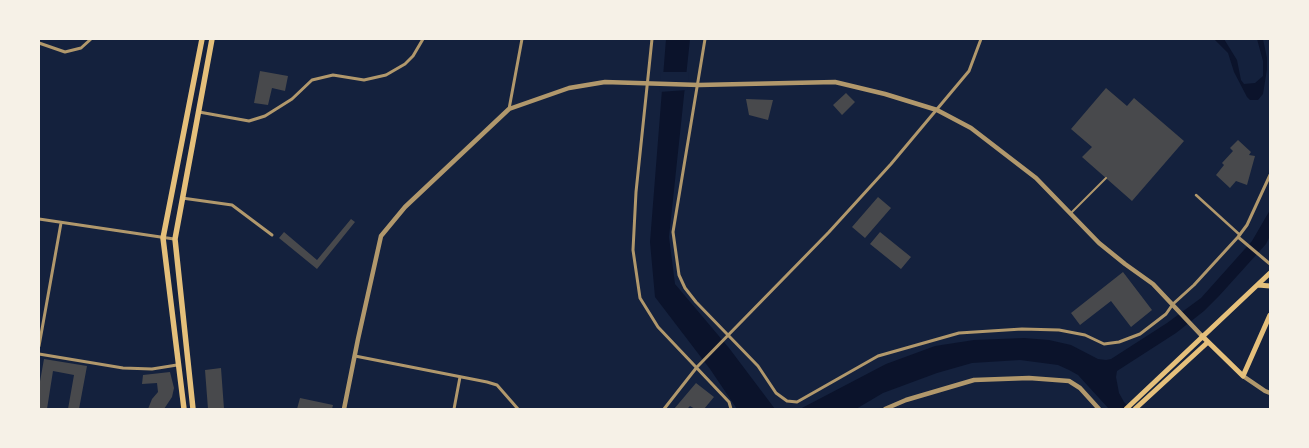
<!DOCTYPE html>
<html>
<head>
<meta charset="utf-8">
<style>
  body { margin:0 }
  #map { position:relative; width:1309px; height:448px; overflow:hidden; background:#14213d; font-family:"Archivo Narrow",sans-serif }
  canvas { display:block }
  .frame { position:absolute; inset:0; border:40px solid #f6f1e7; pointer-events:none }
</style>
</head>
<body>
<div id="map">
<canvas width="1309" height="448"></canvas>
<div class="frame"></div>
</div>
<script>
const c = document.querySelector('canvas').getContext('2d');
c.lineJoin = 'round';
function fillPath(path, color) { c.fillStyle = color; c.fill(path, 'evenodd'); }
const shape = rows => new Path2D(rows.map(r => 'M' + r).join(''));
function stroke(path, color, width, dash) { c.strokeStyle = color; c.lineWidth = width; c.lineCap = dash ? 'butt' : 'round'; c.setLineDash(dash || []); c.stroke(path); }
const water = shape([
  [666,39,690,39,669,237,675,284,729,348,775,409,737,409,710,369,655,297,650,242],
  [1214,39,1224,39,1237,60,1241,80,1244,84,1255,83,1263,76,1263,61,1257,39,1263,39,1267,58,1267,69,1263,94,1258,100,1250,100,1247,97,1234,72,1228,53],
  [1270,210,1270,236,1266,244,1219,296,1204,311,1176,333,1117,371,1116,377,1119,393,1124,402,1131,409,1109,409,1078,375,1069,370,1058,365,1020,360,972,363,937,373,883,393,856,409,800,409,886,364,935,346,974,340,1024,338,1049,340,1071,345,1098,359,1106,360,1111,359,1167,323,1201,298,1252,241]
]);
const pier = shape([
  [661,72,689,72,687,90,659,92]
]);
const building = shape([
  [260,71,288,76,285,91,272,88,268,105,254,103],
  [1106,88,1127,106,1134,98,1184,141,1132,201,1082,157,1092,147,1071,129],
  [846,93,855,102,842,115,833,105],
  [746,99,773,100,768,120,749,115],
  [1238,140,1251,152,1249,155,1255,156,1247,185,1236,181,1230,188,1216,175,1224,165,1222,163,1233,151,1230,148],
  [878,197,891,208,865,238,852,227],
  [351,219,355,222,317,269,279,238,284,232,317,260],
  [880,232,911,257,901,269,870,244],
  [1123,272,1152,310,1131,327,1111,301,1080,325,1071,313],
  [44,359,87,366,79,409,68,409,74,375,53,371,47,409,39,409,39,387],
  [221,368,224,409,208,409,205,370],
  [170,372,174,388,172,397,164,409,148,409,152,399,158,392,157,383,142,384,143,375],
  [696,383,714,397,704,409,695,409,690,406,687,409,674,409],
  [300,398,333,405,332,409,297,409]
]);
const service = shape([
  [1071,213,1106,178]
]);
const pedestrian = shape([
  [1196,195,1240,235]
]);
const minor = shape([
  [652,39,636,192,633,250,640,298,658,327,729,402,731,409],
  [705,39,673,232,679,275,685,288,696,302,758,366,776,393,787,401,797,402,878,356,959,333,1022,329,1059,330,1085,335,1104,344,1119,342,1140,334,1166,314,1173,304,1194,285,1238,237,1247,225,1270,175],
  [39,43,65,52,81,48,91,39],
  [509,109,522,39],
  [199,112,249,121,265,116,292,99,312,80,333,75,364,80,386,75,405,64,413,56,423,39],
  [182,198,232,205,272,235],
  [39,219,174,239],
  [1238,237,1270,264],
  [39,346,61,223],
  [39,354,123,368,152,369,177,365],
  [355,356,487,382,497,385,518,409],
  [454,409,460,377],
  [664,409,697,367,829,232,891,164,969,71,981,39]
]);
const tertiary = shape([
  [1243,376,1265,391,1270,393],
  [344,409,358,339,381,236,405,207,509,109,569,88,605,82,699,85,835,82,885,94,937,110,971,128,1036,178,1099,243,1125,264,1153,284,1202,336],
  [885,409,906,400,974,380,1029,378,1069,381,1080,388,1099,409]
]);
const secondary = shape([
  [1258,285,1270,286],
  [1202,336,1243,376,1270,315],
  [1126,409,1270,273],
  [1135,409,1208,342]
]);
const primary = shape([
  [184,409,163,238,202,39],
  [193,409,175,239,212,39]
]);
fillPath(water, '#0b132b');
fillPath(pier, '#14213d');
fillPath(building, '#48494c');
stroke(service, '#b1986c', 2);
stroke(pedestrian, '#b1986c', 2.5);
stroke(minor, '#b1986c', 3);
stroke(tertiary, '#b1986c', 4.5);
stroke(secondary, '#e5c07b', 5);
stroke(primary, '#e5c07b', 5.5);
</script>
</body>
</html>
